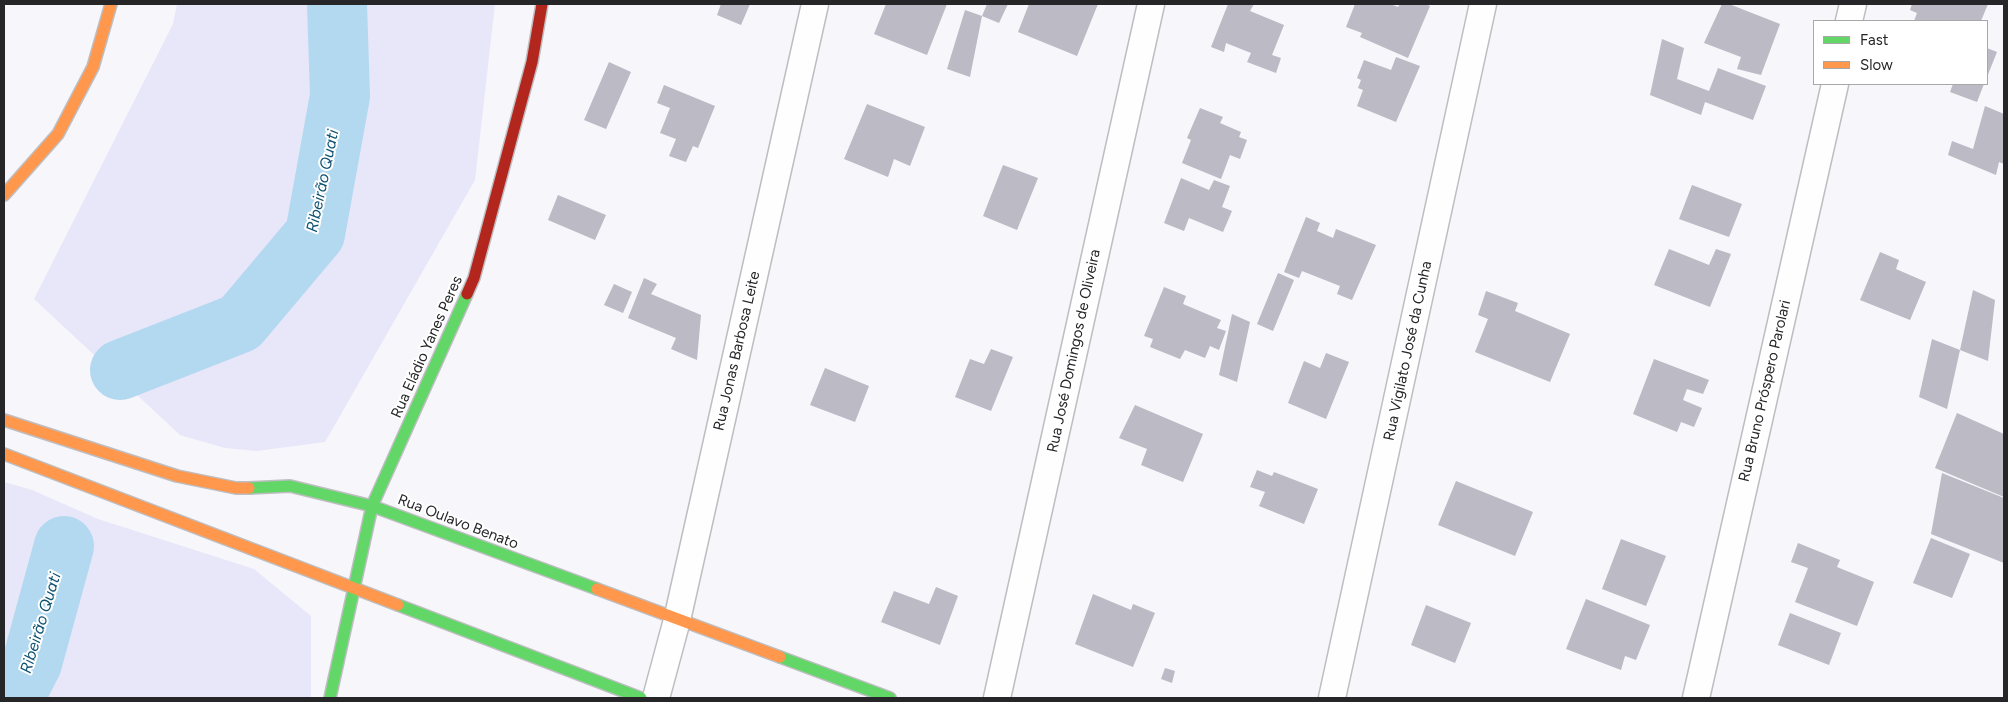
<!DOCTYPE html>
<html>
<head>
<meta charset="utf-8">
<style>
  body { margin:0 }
  #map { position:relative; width:2008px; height:702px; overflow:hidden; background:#f6f6fb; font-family:Figtree,sans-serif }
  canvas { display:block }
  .frame { position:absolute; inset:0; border:5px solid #262528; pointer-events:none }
  .legend { position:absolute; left:1813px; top:20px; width:175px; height:65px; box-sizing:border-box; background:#fff; border:1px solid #a8a8a9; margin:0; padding:6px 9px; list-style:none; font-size:15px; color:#262528 }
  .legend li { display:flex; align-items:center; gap:10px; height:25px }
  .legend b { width:25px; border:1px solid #a8a8a9 }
</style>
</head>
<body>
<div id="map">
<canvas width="2008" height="702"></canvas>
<div class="frame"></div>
<ul class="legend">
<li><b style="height:6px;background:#63d668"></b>Fast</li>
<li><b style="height:6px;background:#ff974d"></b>Slow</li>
</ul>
</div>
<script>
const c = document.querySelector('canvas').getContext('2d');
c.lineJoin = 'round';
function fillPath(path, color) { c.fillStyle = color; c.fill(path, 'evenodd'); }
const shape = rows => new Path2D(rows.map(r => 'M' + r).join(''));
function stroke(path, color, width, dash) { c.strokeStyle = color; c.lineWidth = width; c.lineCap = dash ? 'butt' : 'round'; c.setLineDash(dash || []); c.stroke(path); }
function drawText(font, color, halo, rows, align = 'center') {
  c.font = font + ' Figtree,sans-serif'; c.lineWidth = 4; c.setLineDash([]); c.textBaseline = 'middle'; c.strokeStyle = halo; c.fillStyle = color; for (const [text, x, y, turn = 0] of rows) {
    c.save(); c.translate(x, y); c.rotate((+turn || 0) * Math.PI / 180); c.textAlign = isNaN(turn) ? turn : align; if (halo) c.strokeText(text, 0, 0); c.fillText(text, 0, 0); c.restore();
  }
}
const green = shape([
  [177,4,495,4,475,180,325,442,257,451,225,448,180,435,34,299,173,24],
  [4,482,32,490,98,519,254,569,311,616,311,698,4,698]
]);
const river = shape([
  [120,370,240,323,315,234,340,96,337,4],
  [14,698,32,663,64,546]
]);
const building = shape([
  [721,4,750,4,741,25,717,15],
  [886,4,947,4,927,55,874,34],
  [987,4,1008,4,999,23,982,16],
  [1029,4,1098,4,1077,56,1018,32],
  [1228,4,1254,4,1250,11,1284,25,1272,55,1281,58,1276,73,1247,62,1251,53,1226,43,1224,52,1211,47],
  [1355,4,1390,4,1398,7,1400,4,1425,4,1430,6,1408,58,1360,37,1362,33,1346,27],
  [1722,4,1729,4,1780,24,1761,75,1737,69,1741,57,1704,43],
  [1912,4,1988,4,1981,21,1914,21,1917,13,1910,10],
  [965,10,982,16,970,77,947,69],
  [1662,39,1684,48,1677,79,1709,91,1718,68,1766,86,1753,120,1705,102,1701,115,1650,95],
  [1987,48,1997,52,1987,77],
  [1396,57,1420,66,1396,122,1357,106,1363,90,1358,88,1361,80,1357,78,1364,60,1391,70],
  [609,62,631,72,606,129,584,120],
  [1953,84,1984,84,1977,102,1950,92],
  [664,85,715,106,698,148,693,146,686,162,669,156,676,139,660,133,670,108,657,103],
  [867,104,925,127,910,166,894,159,888,177,844,159],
  [1985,106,2004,114,2004,164,1999,162,1996,175,1948,155,1952,141,1973,149],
  [1200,108,1223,117,1220,123,1241,132,1239,137,1247,140,1240,159,1230,155,1221,179,1182,163,1191,140,1187,138],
  [1003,165,1038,178,1017,230,983,216],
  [1181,178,1209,190,1214,180,1230,186,1222,207,1232,211,1223,232,1189,218,1184,231,1164,223],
  [1692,185,1742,204,1729,237,1679,219],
  [558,195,606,215,595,240,548,220],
  [1306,217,1320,223,1317,231,1333,238,1336,229,1376,245,1352,300,1337,294,1340,286,1302,271,1299,278,1284,272],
  [1669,249,1709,265,1716,249,1731,254,1710,307,1654,285],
  [1880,252,1899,260,1896,269,1926,282,1910,320,1860,300],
  [1278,273,1294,280,1273,331,1257,324],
  [644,278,657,284,651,294,701,315,697,360,671,349,676,338,628,318],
  [614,284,632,292,623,313,604,305],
  [1164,287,1186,296,1183,304,1221,320,1217,328,1226,331,1219,350,1210,346,1205,358,1185,350,1180,359,1150,347,1153,339,1144,336],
  [1973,290,1995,300,1988,361,1960,350],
  [1486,291,1518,303,1515,311,1570,334,1550,382,1475,352,1488,319,1478,315],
  [1232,314,1250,322,1237,382,1219,375],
  [1932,339,1960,350,1947,409,1919,397],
  [991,349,1013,357,991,411,955,397,970,359,984,364],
  [1326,353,1349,362,1326,419,1288,403,1304,361,1320,368],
  [1654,359,1709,380,1703,394,1687,389,1683,400,1702,408,1694,427,1681,422,1677,432,1633,414],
  [825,368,869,386,855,422,810,405],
  [1135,405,1203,434,1183,482,1141,465,1147,449,1119,438],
  [1957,413,2004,434,2004,497,1935,468],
  [1257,470,1272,476,1274,472,1318,489,1304,524,1259,506,1265,492,1250,487],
  [1942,473,2004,498,2004,563,1931,534],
  [1456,481,1533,512,1515,556,1438,525],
  [1931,538,1970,554,1952,598,1913,583],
  [1621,539,1666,556,1646,606,1602,589],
  [1798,543,1840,560,1837,567,1874,582,1857,626,1795,602,1808,568,1791,562],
  [936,587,958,596,940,645,881,622,894,591,929,604],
  [1093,594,1131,610,1133,604,1155,613,1133,667,1075,644],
  [1586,599,1650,625,1636,660,1625,656,1621,670,1566,649],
  [1426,605,1471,623,1455,663,1411,645],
  [1790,613,1841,633,1829,665,1778,645],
  [1165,668,1175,671,1172,683,1161,679]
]);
const street = shape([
  [1849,21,1853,4],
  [656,698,677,620,815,4],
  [997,698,1151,4],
  [1332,698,1483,4],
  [1696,698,1835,84]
]);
const fast = shape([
  [249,488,290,486,372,506,597,589],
  [398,605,641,698],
  [780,657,890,698],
  [330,698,372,506,467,294]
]);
const slow = shape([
  [4,195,58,134,93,67,111,4],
  [4,420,177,476,236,488,249,488],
  [4,454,398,605],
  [597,589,780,657]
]);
const jam = shape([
  [467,294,474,278,532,62,542,4]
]);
const streetNames = [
  ["Rua Eládio Yanes Peres",427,347,-66],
  ["Rua Jonas Barbosa Leite",737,351,-77],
  ["Rua José Domingos de Oliveira",1074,351,-78],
  ["Rua Vigilato José da Cunha",1408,351,-78],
  ["Rua Bruno Próspero Parolari",1765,391,-77],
  ["Rua Oulavo Benato",458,522,21]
];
const waterNames = [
  ["Ribeirão Quati",323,181,-78],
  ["Ribeirão Quati",41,623,-73]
];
fillPath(green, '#e8e6f9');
stroke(river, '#b3d9f1', 60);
fillPath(building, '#bbbac5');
stroke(street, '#bebec1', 29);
stroke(fast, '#bebec1', 14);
stroke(slow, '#bebec1', 14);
stroke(jam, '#bebec1', 14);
stroke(street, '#fefefe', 26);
stroke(fast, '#63d668', 11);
stroke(slow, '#ff974d', 11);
stroke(jam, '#b3261e', 11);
drawText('15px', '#262528', '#fff', streetNames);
drawText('italic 16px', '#0e5372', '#fff', waterNames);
</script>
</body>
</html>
